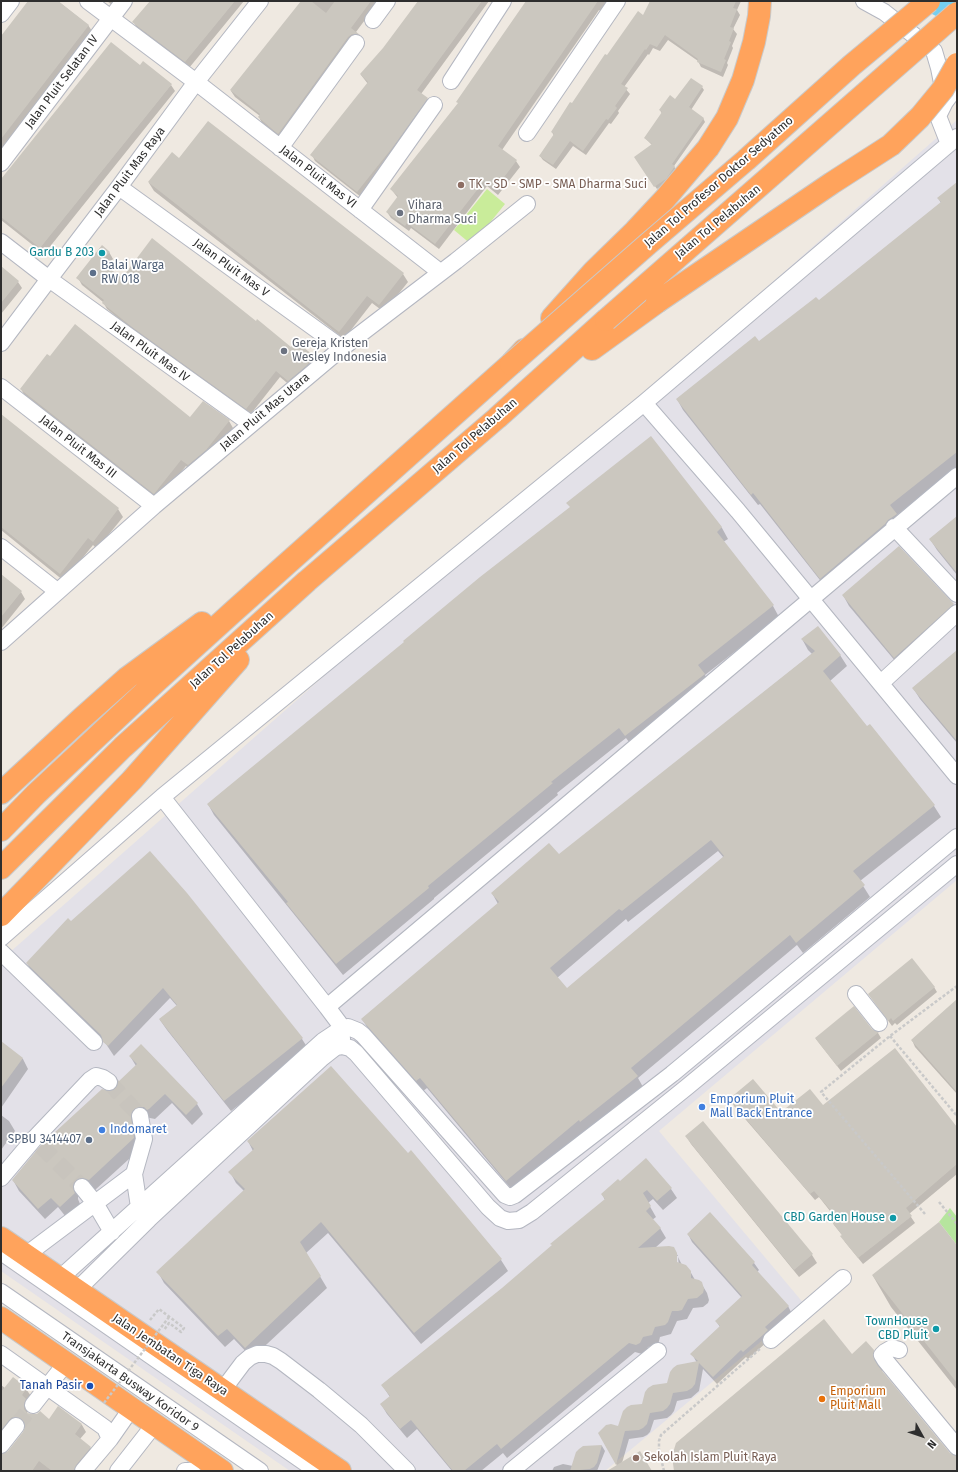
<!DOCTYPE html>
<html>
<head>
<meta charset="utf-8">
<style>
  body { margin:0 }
  #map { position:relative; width:958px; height:1472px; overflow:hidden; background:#efe9e1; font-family:"Fira Sans",sans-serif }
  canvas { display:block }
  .frame { position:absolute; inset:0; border:2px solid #2e2e2e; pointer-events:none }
  .north { position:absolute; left:902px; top:1416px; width:40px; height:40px; -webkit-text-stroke:3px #fff; paint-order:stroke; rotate:130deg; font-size:11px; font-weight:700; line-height:16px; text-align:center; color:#2e2e2e }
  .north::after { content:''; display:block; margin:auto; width:14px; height:18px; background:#2e2e2e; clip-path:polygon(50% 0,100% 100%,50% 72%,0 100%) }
</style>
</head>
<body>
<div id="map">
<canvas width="958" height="1472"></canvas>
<div class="frame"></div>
<div class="north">N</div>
</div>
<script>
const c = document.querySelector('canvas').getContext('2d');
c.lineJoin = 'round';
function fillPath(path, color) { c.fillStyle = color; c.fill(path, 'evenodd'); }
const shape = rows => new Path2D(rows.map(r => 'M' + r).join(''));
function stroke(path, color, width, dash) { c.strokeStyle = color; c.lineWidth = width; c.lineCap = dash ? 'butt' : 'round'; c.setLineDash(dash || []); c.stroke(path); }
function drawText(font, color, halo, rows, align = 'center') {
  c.font = font + ' "Fira Sans",sans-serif'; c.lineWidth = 3.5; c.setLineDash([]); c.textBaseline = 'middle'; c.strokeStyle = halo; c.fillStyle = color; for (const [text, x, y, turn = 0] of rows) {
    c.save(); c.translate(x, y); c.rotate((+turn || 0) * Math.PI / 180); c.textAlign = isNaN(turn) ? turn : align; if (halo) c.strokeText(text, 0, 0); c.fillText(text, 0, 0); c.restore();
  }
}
const industrial = shape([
  [957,120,957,880,659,1131,805,1305,605,1471,290,1471,1,1271,1,960]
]);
const green = shape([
  [950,1208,957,1217,957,1245,939,1222]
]);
const pitch = shape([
  [487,189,505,204,472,245,454,230]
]);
const water = shape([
  [906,1,957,1,957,27,942,19]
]);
const shadow = shape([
  [29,1,58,1,88,25,92,31,1,149,1,37],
  [107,1,115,1,112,5],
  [151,1,244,1,189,68,137,29,134,22],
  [302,1,379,1,356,32,362,40,282,139,262,123,259,117,260,116,235,97,231,91],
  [419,1,489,1,421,94,427,99,430,105,361,197,315,161,312,155,368,84,361,75,384,49],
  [527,1,614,1,604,13,599,10,502,150,516,161,520,167,498,195,487,186,439,249,411,228,409,231,391,218,387,212,398,198,391,189,459,104],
  [651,1,741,1,737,10,740,15,733,29,737,34,732,46,733,48,727,63,728,65,723,77,701,67,698,61,668,40,660,51,653,48,649,55,648,54,624,87,630,94,618,111,619,113,611,124,609,123,586,155,573,146,556,169,543,160,540,156,554,136,552,132,607,56,644,16],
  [171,85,175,91,44,254,1,220,1,181],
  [702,87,704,90,691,110,703,118,705,122,674,166,676,170,667,182,657,189,637,160,652,145,645,138,662,114,660,110,675,101],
  [180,159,403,274,408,282,384,312,372,303,344,339,154,191,149,183],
  [957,184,957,468,897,515,903,525,827,589,760,504,758,505,683,410,677,399,819,301,941,203,938,198],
  [109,252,113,259,106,268,122,279,256,322,291,348,313,357,317,363,292,387,280,377,250,415,137,334,107,309,103,302,82,285,78,278],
  [1,268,18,282,22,288,1,314],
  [21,389,190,418,229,421,233,428,209,457,192,472,186,466,158,500,25,396],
  [1,415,118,509,123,517,97,549,93,545,64,581,1,530],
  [651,438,722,528,728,539,723,542,773,606,779,617,705,675,710,685,632,746,626,738,557,793,558,795,434,898,434,899,343,975,214,815,208,804,571,508,568,503],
  [957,517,957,575,937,550,930,539],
  [1,576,21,592,25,599,1,629,3,631,1,634],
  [843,595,953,605,957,612,901,668,849,606],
  [802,639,840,655,847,666,830,681,867,727,870,725,934,806,941,817,860,881,870,897,803,953,797,945,638,1078,643,1087,513,1191,427,1088,423,1091,369,1030,362,1019,498,904,492,893,559,856,812,654,808,650],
  [718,851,724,858,566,990,557,978,626,919,628,922],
  [957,651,957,743,920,699,913,688],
  [186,894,302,1039,309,1050,231,1111,167,1030,160,1020,177,1006,170,998,114,1056,106,1044,33,974,27,963,71,922],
  [934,987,937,992,897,1025,895,1023,892,1026,873,1000],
  [957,1000,957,1094,915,1047,912,1040],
  [871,1030,878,1033,881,1038,841,1071,816,1039],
  [1,1043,23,1059,28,1069,1,1108],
  [141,1045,197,1104,203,1114,192,1125,172,1103,155,1119,145,1117,135,1136,138,1141,140,1149,95,1190,78,1195,78,1199,80,1204,66,1217,58,1207,45,1219,19,1191,13,1180,109,1092,114,1091,118,1088,136,1066,130,1056],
  [731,1099,781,1114,823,1106,957,1128,957,1174,909,1214,915,1223,863,1264,845,1242,842,1235,834,1225,830,1218,834,1216,819,1197,815,1200,734,1106],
  [1,1115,9,1121,15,1131,1,1150],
  [686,1136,812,1255,817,1263,799,1277,691,1144],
  [248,1141,408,1155,411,1152,501,1260,508,1271,421,1344,328,1233,306,1253,327,1288,252,1358,234,1339,225,1347,164,1283,158,1272,244,1191,236,1183,230,1172,253,1151],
  [620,1182,671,1189,677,1198,663,1210,653,1199,648,1203,656,1217,652,1220,660,1228,666,1238,655,1248,673,1248,678,1256,676,1256,677,1267,679,1267,678,1257,682,1265,690,1271,695,1280,701,1283,707,1293,709,1300,708,1303,703,1307,693,1308,687,1319,677,1321,671,1334,660,1337,658,1345,648,1347,646,1353,642,1354,635,1352,507,1458,503,1453,481,1471,452,1471,417,1429,407,1438,387,1414,381,1404,390,1397,382,1385,503,1289,605,1200,602,1194],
  [710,1214,754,1263,759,1270,757,1272,788,1306,792,1314,768,1341,748,1359,746,1357,717,1384,703,1369,699,1391,691,1398,677,1401,674,1411,671,1415,667,1418,654,1420,650,1432,647,1435,643,1437,629,1439,622,1463,650,1471,620,1471,599,1433,619,1427,667,1384,697,1363,692,1354,720,1327,716,1321,742,1298,692,1242,688,1234],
  [957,1247,957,1390,891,1307,873,1276],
  [873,1350,883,1367,882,1373,949,1454,957,1457,957,1471,675,1471,852,1355],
  [1,1385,5,1388,26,1389,31,1396,27,1414,49,1420,59,1408,82,1425,86,1432,80,1439,90,1447,94,1455,81,1471,2,1471,9,1452,25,1432,26,1425,22,1424,1,1442],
  [602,1446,605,1451,597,1471,552,1471,554,1467,563,1464,573,1466,584,1447]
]);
const building = shape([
  [28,1,58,1,89,25,1,139,1,36],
  [150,1,235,1,185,62,132,22],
  [301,1,311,1,326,13,335,1,371,1,351,28,360,35,352,34,348,37,278,134,258,117,260,114,230,90],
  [418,1,482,1,417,90,428,98,392,148,357,192,310,155,368,82,360,74,383,48],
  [526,1,598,1,498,146,517,160,495,189,484,181,435,244,407,223,405,226,386,212,398,196,390,189,458,103,456,102],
  [650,1,736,1,733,8,737,9,730,27,734,28,729,41,731,42,724,59,726,60,721,72,697,62,698,59,665,35,657,47,650,44,646,50,645,49,621,84,628,88,615,106,617,108,608,120,606,119,583,151,570,141,553,165,539,156,554,134,551,132,570,102,572,103,605,54,607,55,638,11,643,15],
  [111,42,140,65,143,61,172,84,40,248,1,217,1,179],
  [691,78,703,86,689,107,704,118,672,164,675,166,666,179,654,187,634,157,652,144,644,138,662,112,659,110,670,95,675,99],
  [208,121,404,273,379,305,367,296,339,332,148,182,172,152,179,158],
  [957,182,957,452,890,505,897,514,888,520,885,524,820,579,753,493,751,495,676,399,755,336,759,341,816,297,819,300,941,202,937,198],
  [152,238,256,321,257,319,291,347,296,341,314,356,306,366,288,381,276,371,246,409,132,327,102,303,104,300,76,278,102,245,110,252,101,262,122,278],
  [1,266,19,281,1,303],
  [75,324,190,417,203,401,230,420,206,450,188,465,181,460,154,494,20,389,47,354,50,356],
  [1,414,119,508,93,542,88,538,60,574,1,527],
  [651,436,722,527,717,532,774,605,698,665,705,674,625,736,619,728,551,782,553,783,428,886,429,888,336,964,286,903,288,902,207,804,404,642,403,641,480,577,570,507,566,503],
  [957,516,957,573,929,539],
  [899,546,954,604,894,658,842,595],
  [1,574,22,591,1,617],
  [818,626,841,655,823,671,867,726,870,724,935,805,853,871,865,885,796,943,790,935,631,1068,638,1076,580,1122,579,1120,506,1181,420,1078,416,1081,361,1019,499,902,491,893,549,843,559,854,815,651,801,639],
  [711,840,724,856,567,988,550,968,619,909,622,911],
  [957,650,957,741,912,688],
  [150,851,187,893,303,1038,224,1101,159,1019,177,1005,163,988,108,1046,103,1042,101,1035,26,963,68,918,71,921],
  [912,958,935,987,893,1021,891,1018,888,1021,868,994],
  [957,999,957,1092,911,1040],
  [854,1006,872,1029,879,1032,837,1066,815,1038],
  [1,1041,23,1058,1,1088],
  [141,1044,198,1103,186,1115,165,1094,149,1109,147,1110,144,1107,139,1107,134,1108,131,1113,132,1124,129,1126,133,1130,134,1138,89,1180,81,1178,76,1180,73,1184,73,1188,75,1193,60,1207,51,1198,38,1209,12,1180,41,1145,102,1089,109,1091,114,1090,117,1088,118,1082,137,1064,129,1056],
  [895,1048,957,1127,957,1164,906,1208,912,1216,858,1258,840,1236,842,1235,829,1218,834,1214,814,1191,810,1194,729,1099,753,1079,781,1112,810,1089,823,1105],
  [331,1066,408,1153,411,1150,502,1259,414,1333,321,1222,300,1242,321,1276,245,1348,227,1329,218,1336,156,1272,245,1189,228,1172,254,1149,247,1141],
  [703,1121,813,1254,794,1270,685,1136],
  [646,1158,672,1188,657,1201,647,1190,643,1193,651,1206,646,1211,661,1228,638,1248,669,1246,674,1247,677,1253,677,1262,686,1265,691,1271,691,1278,699,1280,702,1282,704,1289,703,1293,697,1298,688,1299,682,1310,678,1311,672,1311,668,1322,665,1325,655,1327,652,1335,643,1337,640,1343,636,1345,629,1343,501,1449,497,1444,464,1471,453,1471,411,1420,400,1429,380,1404,390,1396,381,1385,502,1288,552,1245,550,1244,605,1199,601,1194,618,1179,620,1181],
  [710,1212,755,1262,752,1265,789,1306,765,1327,768,1330,764,1334,743,1352,741,1350,713,1377,699,1363,695,1384,692,1388,687,1391,673,1393,670,1404,667,1408,663,1411,650,1413,647,1424,643,1428,639,1430,625,1431,616,1465,598,1433,606,1425,611,1424,618,1426,623,1411,627,1407,631,1405,642,1404,645,1392,648,1388,653,1385,667,1383,670,1372,673,1368,677,1365,698,1361,690,1354,720,1326,715,1321,742,1296,687,1234],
  [939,1222,957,1245,957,1383,872,1275],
  [824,1319,852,1354,866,1341,874,1350,873,1356,878,1366,950,1453,957,1456,957,1471,674,1471,672,1456,676,1443],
  [13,1377,27,1388,22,1395,26,1399,24,1404,24,1409,27,1413,32,1414,37,1414,40,1411,49,1419,58,1406,82,1424,75,1434,91,1447,76,1465,74,1471,52,1471,39,1461,32,1471,1,1471,1,1454,8,1451,23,1432,25,1427,25,1422,22,1419,17,1417,12,1417,9,1420,1,1430,1,1392],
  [602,1445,597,1463,594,1467,590,1469,570,1471,576,1452,579,1449,583,1446],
  [640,1451,652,1471,607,1471]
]);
const minorTunnel = shape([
  [109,1082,140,1116],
  [41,1146,82,1187],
  [16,1426,33,1405]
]);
const path = shape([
  [890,1036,957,1116],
  [939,1202,957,1224],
  [925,1214,821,1092,890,1036,957,986],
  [150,1320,159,1309,184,1328,181,1332,169,1323,164,1330],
  [664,1471,659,1450,659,1441,661,1435,761,1348]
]);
const minor = shape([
  [88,1,196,82,440,272],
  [864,1,884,12,934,51,939,68,944,93],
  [1,14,11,1],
  [373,20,387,1],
  [451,81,503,1],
  [527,133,617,1],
  [949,144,938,116,945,102,954,90],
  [280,148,356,43],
  [1,163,124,1],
  [119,187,342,348],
  [360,210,434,105],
  [1,242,49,279,251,424],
  [1,343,49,279,119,187,196,82,260,1],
  [1,387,154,506],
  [644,403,738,511,957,776],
  [894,527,957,594],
  [1,547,57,591],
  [1,642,154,506,342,348,456,261,527,204],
  [881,683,957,613],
  [162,797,327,1007,339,1023,341,1029,342,1039],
  [1,938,162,797,644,403,957,137],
  [1,952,94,1042],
  [856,994,879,1023],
  [327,1007,957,476],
  [140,1116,144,1139,134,1174,139,1207,144,1213],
  [1,1178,34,1139,90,1080,96,1076,103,1078,109,1082],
  [82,1187,95,1203,112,1232],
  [1,1252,317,1471],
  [26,1255,134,1174],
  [59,1279,323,1041,341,1029,348,1027,358,1031,363,1035,505,1195,510,1197,515,1195,672,1074,957,837],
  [77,1290,149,1219,322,1058,336,1047,342,1046,350,1048,356,1053,488,1207,500,1218,508,1221,519,1220,532,1212,687,1087,957,864],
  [1,1292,260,1471],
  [771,1340,843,1278],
  [899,1350,892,1348,885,1352,882,1355,885,1360,957,1447],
  [1,1354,105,1428,110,1439,83,1471],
  [222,1391,243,1363,250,1357,257,1354,266,1354,273,1356,281,1361,319,1390,361,1425,407,1471],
  [33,1405,66,1363],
  [110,1439,131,1409],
  [1,1445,16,1426],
  [118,1471,154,1425],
  [185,1471,192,1471],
  [511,1471,658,1351]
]);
const highway = shape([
  [552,318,594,271,635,231,664,200,708,148,727,118,743,80,754,42,759,16,760,1],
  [592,349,657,302],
  [1,793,82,718,127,678,202,623],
  [1,830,36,794,148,689,235,610,511,364,524,350],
  [1,868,123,747,307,581,497,418,606,320],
  [1,915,132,780,238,660],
  [1,1238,340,1471],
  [1,1318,222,1471]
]);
const pathBridge = shape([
  [104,1403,169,1317]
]);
const highwayBridge = shape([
  [657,302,832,183,891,145,920,117,943,89,957,64],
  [606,320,957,13],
  [511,364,649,243,746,160,852,65,929,1]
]);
const markers = [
  [461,185,4,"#8d6e63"],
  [400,213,4,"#6b7280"],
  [102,253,4,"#0f9aa8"],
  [93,273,4,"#5c6f8a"],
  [284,351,4,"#6b7280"],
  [702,1107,4,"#3f7fe0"],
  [102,1130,4,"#3f7fe0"],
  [89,1140,4,"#5c6f8a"],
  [893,1218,4,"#0f9aa8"],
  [936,1329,4,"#0f9aa8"],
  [90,1386,4,"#1a4fb4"],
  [822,1399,4,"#e8710a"],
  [636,1458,4,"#8d6e63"]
];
const streetNames = [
  ["Jalan Pluit Selatan IV",62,82,-53],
  ["Jalan Pluit Mas Raya",130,172,-53],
  ["Jalan Pluit Mas VI",318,177,38],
  ["Jalan Tol Profesor Doktor Sedyatmo",719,182,-41],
  ["Jalan Tol Pelabuhan",718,222,-40],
  ["Jalan Pluit Mas V",231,268,36],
  ["Jalan Pluit Mas IV",150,352,36],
  ["Jalan Pluit Mas Utara",265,412,-40],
  ["Jalan Tol Pelabuhan",475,436,-41],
  ["Jalan Pluit Mas III",78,447,38],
  ["Jalan Tol Pelabuhan",232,650,-42],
  ["Jalan Jembatan Tiga Raya",170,1355,34],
  ["Transjakarta Busway Koridor 9",130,1382,35]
];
const educationNames = [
  ["TK - SD - SMP - SMA Dharma Suci",469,185],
  ["Sekolah Islam Pluit Raya",644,1458]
];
const worshipNames = [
  ["Vihara",408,206],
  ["Dharma Suci",408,220],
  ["Gereja Kristen",292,344],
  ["Wesley Indonesia",292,358]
];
const cultureNames = [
  ["Gardu B 203",94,253],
  ["CBD Garden House",885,1218],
  ["TownHouse",928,1322],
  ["CBD Pluit",928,1336]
];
const serviceNames = [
  ["Balai Warga",101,266],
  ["RW 018",101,280],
  ["SPBU 3414407",81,1140,"right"]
];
const shopNames = [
  ["Emporium Pluit",710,1100],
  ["Mall Back Entrance",710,1114],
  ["Indomaret",110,1130]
];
const transitNames = [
  ["Tanah Pasir",82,1386]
];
const foodNames = [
  ["Emporium",830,1392],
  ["Pluit Mall",830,1406]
];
fillPath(industrial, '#e3e1e8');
fillPath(green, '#b6e59e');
fillPath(pitch, '#c9ec9a');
fillPath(water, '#75cff0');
fillPath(shadow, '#0003');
fillPath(building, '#cbc7bf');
stroke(minorTunnel, '#c8c4bd', 16, [16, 8]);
stroke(minor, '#b4b7c1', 18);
stroke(highway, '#c9c9c9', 24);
stroke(path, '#c9c9c9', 2.5, [3, 2]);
stroke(minor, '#fff', 16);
stroke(highway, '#ffa35c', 22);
stroke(highwayBridge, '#c9c9c9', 24, []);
stroke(pathBridge, '#c9c9c9', 2.5, [3, 2]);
stroke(highwayBridge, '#ffa35c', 22);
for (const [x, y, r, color] of markers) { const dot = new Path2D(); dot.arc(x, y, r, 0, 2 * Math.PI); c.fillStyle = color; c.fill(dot); stroke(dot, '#fff', 1.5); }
drawText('12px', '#2e2e2e', '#fff', streetNames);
drawText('12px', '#785e54', '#fff', educationNames, 'left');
drawText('12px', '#5b616d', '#fff', worshipNames, 'left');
drawText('12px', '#0d838f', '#fff', cultureNames, 'right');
drawText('12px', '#4e5e75', '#fff', serviceNames, 'left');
drawText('12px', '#366cbe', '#fff', shopNames, 'left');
drawText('12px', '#164399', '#fff', transitNames, 'right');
drawText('12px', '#c56008', '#fff', foodNames, 'left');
</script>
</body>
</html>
